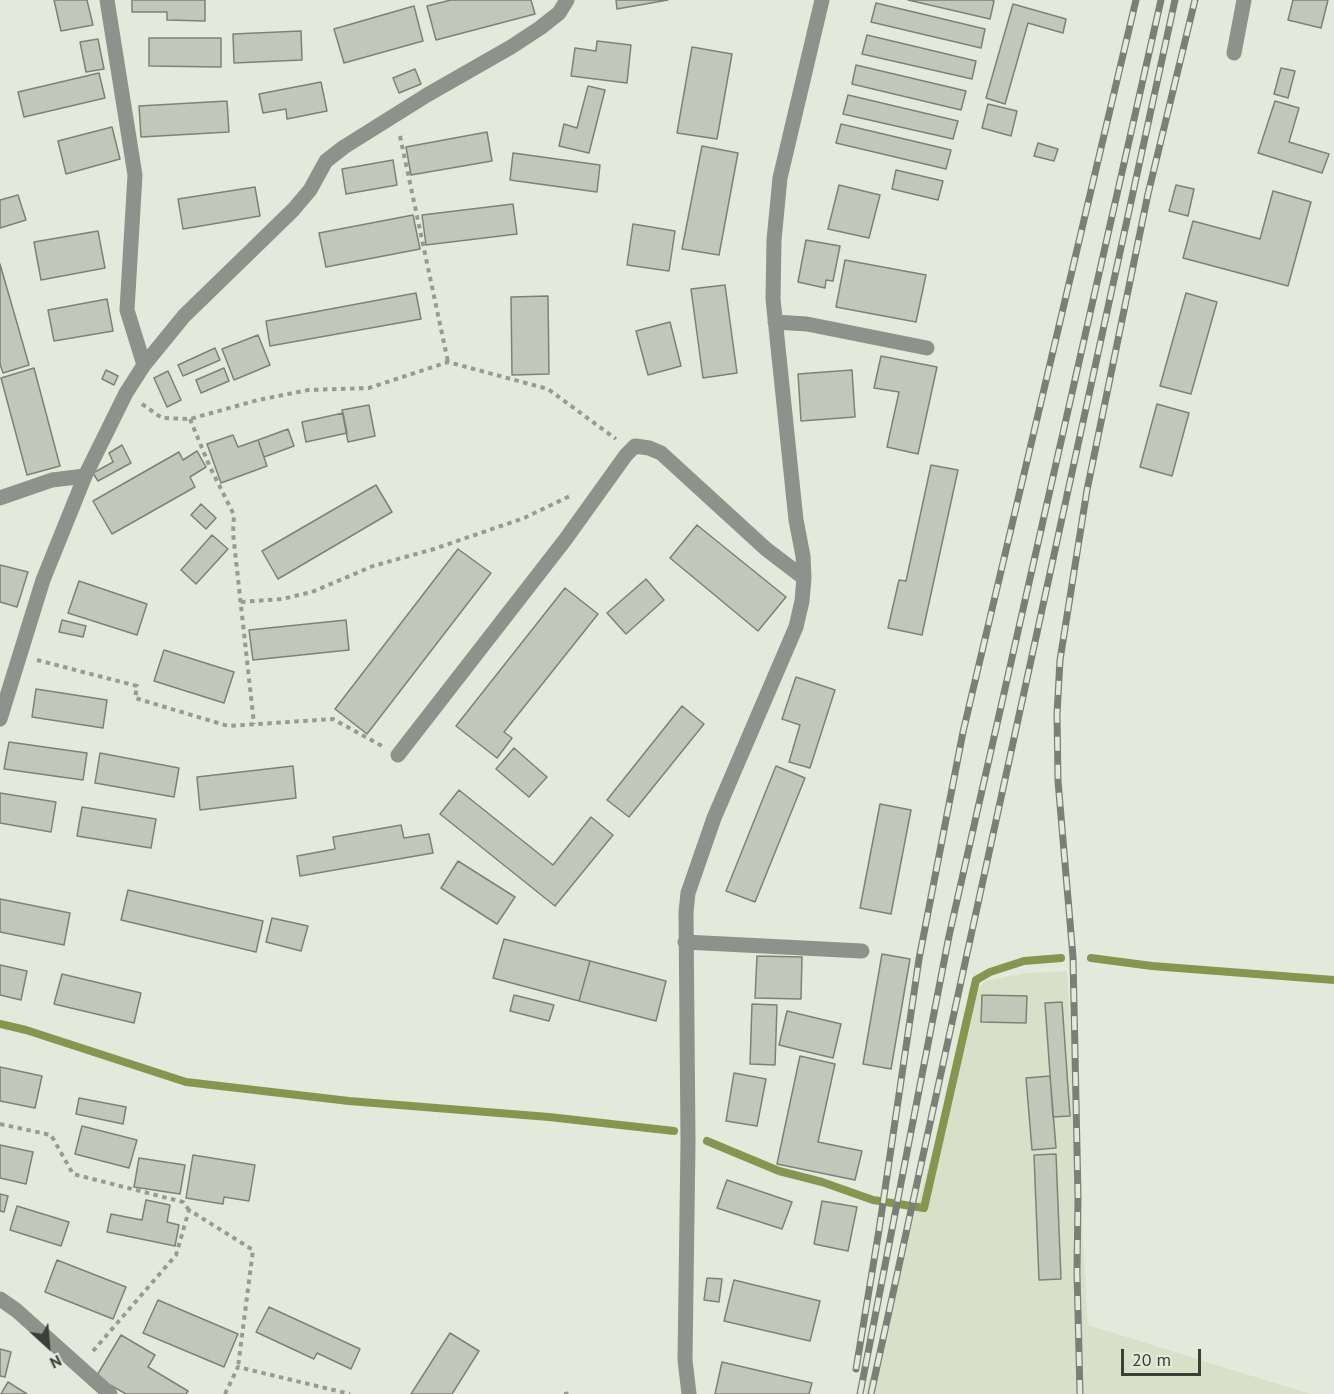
<!DOCTYPE html>
<html>
<head>
<meta charset="utf-8">
<style>
  body { margin:0 }
  #map { position:relative; width:1334px; height:1394px; overflow:hidden; background:#e5e9db; font-family:"PT Sans",sans-serif }
  canvas { display:block }
  .north { position:absolute; left:18px; top:1316px; width:60px; height:60px; -webkit-text-stroke:4px #e5e9db; paint-order:stroke; rotate:154deg; font-size:16px; font-weight:700; line-height:24px; text-align:center; color:#3c3e38 }
  .north::after { content:''; display:block; margin:auto; width:21px; height:27px; background:#3c3e38; clip-path:polygon(50% 0,100% 100%,50% 72%,0 100%) }
  .scale { position:absolute; left:1121px; top:1349px; width:80px; height:27px; box-sizing:border-box; border:3px solid #3c3e38; border-top:0; padding-left:8px; font-size:18px; line-height:21px; white-space:nowrap; color:#3c3e38; -webkit-text-stroke:4px #e5e9db; paint-order:stroke }
</style>
</head>
<body>
<div id="map">
<canvas width="1334" height="1394"></canvas>
<div class="north">N</div>
<div class="scale">20 m</div>
</div>
<script>
const c = document.querySelector('canvas').getContext('2d');
c.lineJoin = 'round';
function fillPath(path, color) { c.fillStyle = color; c.fill(path, 'evenodd'); }
const shape = rows => new Path2D(rows.map(r => 'M' + r).join(''));
function stroke(path, color, width, dash) { c.strokeStyle = color; c.lineWidth = width; c.lineCap = dash ? 'butt' : 'round'; c.setLineDash(dash || []); c.stroke(path); }
const built = shape([
  [1067,971,1088,1325,1310,1394,865,1394,977,990,985,981,1027,973]
]);
const stream = shape([
  [1091,958,1152,966,1334,980],
  [0,1024,26,1030,186,1082,349,1101,549,1117,674,1131],
  [707,1141,779,1171,822,1182,873,1200,924,1208,976,980,990,972,1024,961,1061,958]
]);
const building = shape([
  [54,0,87,0,93,25,61,31,54,0],
  [132,0,205,0,205,21,167,20,167,12,132,12,132,0],
  [451,0,531,0,535,14,436,40,427,6,451,0],
  [616,0,668,0,617,9,616,0],
  [908,0,992,0,994,1,990,19,908,0],
  [1293,0,1328,0,1321,28,1288,20,1293,0],
  [876,3,985,29,981,48,871,22,876,3],
  [1013,4,1066,19,1063,33,1028,23,1005,104,986,98,1013,4],
  [414,6,423,41,344,63,334,29,414,6],
  [301,31,302,60,234,63,233,34,301,31],
  [867,35,976,61,972,79,862,54,867,35],
  [149,38,221,38,221,67,149,66,149,38],
  [98,39,104,69,86,72,80,42,98,39],
  [597,41,631,45,627,83,571,76,575,48,596,51,597,41],
  [692,47,732,54,717,139,677,133,692,47],
  [856,65,966,91,961,110,852,84,856,65],
  [1281,68,1295,71,1288,98,1274,94,1281,68],
  [415,69,421,84,399,93,393,78,415,69],
  [99,73,105,98,24,117,18,92,99,73],
  [321,82,327,111,287,119,286,109,263,113,259,94,321,82],
  [588,86,605,90,589,153,559,146,564,124,577,128,588,86],
  [848,95,958,121,953,139,843,114,848,95],
  [227,101,229,132,141,137,139,106,227,101],
  [1275,101,1299,108,1289,142,1329,154,1322,173,1258,153,1275,101],
  [988,104,1017,111,1011,136,982,128,988,104],
  [841,124,951,150,946,169,836,143,841,124],
  [112,127,120,159,66,174,58,141,112,127],
  [487,132,492,161,411,175,406,147,487,132],
  [1038,143,1058,149,1054,161,1034,156,1038,143],
  [702,146,738,153,719,255,682,249,702,146],
  [513,153,600,165,597,192,510,180,513,153],
  [393,160,397,185,346,194,342,169,393,160],
  [896,170,943,181,938,200,892,189,896,170],
  [839,185,880,195,869,238,828,229,839,185],
  [1176,185,1194,189,1188,216,1169,211,1176,185],
  [255,187,260,216,183,229,178,199,255,187],
  [1273,191,1311,202,1288,286,1183,258,1193,221,1260,239,1273,191],
  [18,195,26,220,0,228,0,200,18,195],
  [513,204,517,234,426,245,422,215,513,204],
  [413,215,420,249,326,267,319,233,413,215],
  [633,224,675,231,669,271,627,265,633,224],
  [98,231,105,268,41,280,34,242,98,231],
  [806,240,840,246,833,281,826,280,825,288,798,282,806,240],
  [845,260,926,275,916,322,836,307,845,260],
  [0,264,29,365,3,373,0,364,0,264],
  [725,285,737,373,703,378,691,289,725,285],
  [416,293,421,319,270,346,266,321,416,293],
  [1186,293,1217,302,1191,394,1160,386,1186,293],
  [548,296,549,374,512,375,511,297,548,296],
  [107,299,113,331,54,341,48,310,107,299],
  [670,322,681,366,648,375,636,331,670,322],
  [258,335,270,365,234,380,222,349,258,335],
  [215,348,220,360,183,376,178,365,215,348],
  [881,356,937,367,918,454,887,447,899,392,874,388,881,356],
  [34,368,60,466,27,475,1,378,34,368],
  [224,368,229,381,201,393,196,380,224,368],
  [106,370,118,376,114,385,102,379,106,370],
  [852,370,855,417,801,421,798,374,852,370],
  [168,371,181,400,167,407,154,378,168,371],
  [1157,404,1189,413,1172,476,1140,467,1157,404],
  [369,405,375,436,348,442,342,410,369,405],
  [343,413,347,433,306,442,302,422,343,413],
  [288,429,294,446,264,457,258,440,288,429],
  [233,435,238,447,258,440,267,466,221,483,207,444,233,435],
  [122,445,131,463,98,481,93,473,113,462,109,453,122,445],
  [197,451,206,467,190,477,195,487,112,534,93,501,179,452,183,460,197,451],
  [931,465,958,470,922,635,888,628,899,580,906,581,931,465],
  [376,485,392,512,278,579,262,551,376,485],
  [201,504,216,518,206,529,191,515,201,504],
  [697,525,786,597,758,631,670,558,697,525],
  [212,535,228,549,196,584,181,570,212,535],
  [458,549,491,573,367,734,335,709,458,549],
  [0,565,28,572,17,607,0,602,0,565],
  [646,579,664,600,626,634,607,613,646,579],
  [79,581,147,604,137,635,68,613,79,581],
  [565,588,598,614,504,732,512,738,497,758,456,726,565,588],
  [62,620,86,626,83,637,59,632,62,620],
  [346,620,349,650,253,660,249,630,346,620],
  [164,650,234,672,224,703,154,681,164,650],
  [796,677,835,690,810,768,789,762,800,725,782,719,796,677],
  [36,689,107,700,103,728,32,717,36,689],
  [682,706,704,724,629,817,607,800,682,706],
  [9,742,87,753,83,780,4,769,9,742],
  [514,748,547,777,529,797,496,769,514,748],
  [100,753,179,768,174,797,95,783,100,753],
  [293,766,296,798,200,810,197,777,293,766],
  [776,766,805,778,755,902,726,891,776,766],
  [459,790,553,865,591,817,613,835,555,906,440,814,459,790],
  [0,793,56,802,51,832,0,823,0,793],
  [880,804,911,810,891,914,860,908,880,804],
  [82,807,156,819,151,848,77,836,82,807],
  [401,825,404,838,429,834,433,853,300,876,297,856,335,849,333,837,401,825],
  [458,861,515,897,497,924,441,888,458,861],
  [128,890,263,921,256,952,121,920,128,890],
  [0,899,70,913,64,945,0,932,0,899],
  [272,918,308,926,301,951,266,942,272,918],
  [504,939,590,961,579,1001,493,978,504,939],
  [882,954,910,959,891,1069,863,1064,882,954],
  [757,956,802,957,801,999,755,998,757,956],
  [590,961,666,981,656,1021,579,1001,590,961],
  [0,965,27,971,21,1000,0,995,0,965],
  [62,974,141,993,134,1023,54,1004,62,974],
  [514,995,554,1005,549,1021,510,1011,514,995],
  [982,995,1027,996,1026,1023,981,1022,982,995],
  [1062,1002,1070,1116,1053,1117,1045,1003,1062,1002],
  [752,1004,777,1005,775,1065,750,1064,752,1004],
  [787,1011,841,1024,833,1058,779,1045,787,1011],
  [800,1056,835,1064,818,1142,862,1151,855,1180,777,1164,800,1056],
  [0,1067,42,1076,35,1108,0,1101,0,1067],
  [734,1073,766,1079,757,1126,726,1121,734,1073],
  [1050,1076,1056,1148,1032,1150,1026,1078,1050,1076],
  [79,1098,126,1107,123,1124,76,1114,79,1098],
  [82,1126,137,1140,129,1168,75,1154,82,1126],
  [0,1145,33,1152,26,1184,0,1178,0,1145],
  [1056,1154,1061,1279,1039,1280,1034,1155,1056,1154],
  [193,1155,255,1165,249,1201,224,1197,223,1204,186,1198,193,1155],
  [139,1158,185,1165,180,1194,134,1187,139,1158],
  [727,1180,792,1202,782,1229,717,1208,727,1180],
  [0,1194,8,1196,4,1212,0,1211,0,1194],
  [146,1200,170,1205,167,1222,179,1225,175,1246,107,1232,111,1214,142,1220,146,1200],
  [822,1201,857,1207,848,1251,814,1244,822,1201],
  [17,1206,69,1222,61,1246,10,1230,17,1206],
  [57,1260,126,1287,113,1319,45,1292,57,1260],
  [707,1278,722,1279,719,1302,704,1300,707,1278],
  [734,1280,820,1301,810,1341,724,1321,734,1280],
  [158,1300,238,1334,224,1367,143,1333,158,1300],
  [269,1307,360,1349,351,1369,317,1353,314,1359,256,1332,269,1307],
  [450,1333,479,1351,452,1394,411,1394,450,1333],
  [121,1335,155,1355,148,1367,188,1391,186,1394,126,1394,96,1377,121,1335],
  [0,1349,11,1352,5,1377,0,1376,0,1349],
  [722,1362,812,1383,809,1394,715,1394,722,1362],
  [8,1382,27,1394,1,1394,8,1382]
]);
const path = shape([
  [400,136,448,362],
  [142,404,162,418,190,419,258,400,308,390,369,388,448,362,548,389,616,439],
  [190,419,209,465,234,515,233,533,254,724],
  [241,602,282,599,312,592,373,566,434,549,524,518,570,496],
  [37,660,137,686,135,698,228,726,333,719,382,746],
  [0,1124,51,1135,73,1174,183,1202,189,1210],
  [93,1351,176,1255,189,1210,253,1250,238,1367],
  [225,1394,238,1367,350,1394],
  [564,1394,571,1393]
]);
const minor = shape([
  [107,0,135,175,127,310,144,365],
  [1234,53,1244,0],
  [775,322,807,324,927,348],
  [0,498,52,480,85,476],
  [0,719,43,580,85,476,126,393,144,365,184,316,293,210,310,190,326,161,344,147,427,95,511,47,540,28,559,13,567,0],
  [398,755,565,540,626,455,635,446,649,448,661,453,766,549,804,578],
  [685,942,862,951],
  [0,1299,16,1310,110,1394],
  [689,1394,685,1360,688,1142,686,912,688,893,714,818,796,627,802,601,804,578,803,556,796,520,773,299,774,240,780,178,822,0]
]);
const rail = shape([
  [856,1369,879,1230,919,959,963,732,1136,0],
  [860,1394,949,936,1161,0],
  [871,1394,1175,0],
  [1080,1394,1077,1272,1078,1197,1073,957,1058,781,1057,714,1060,660,1087,490,1148,194,1195,0]
]);
fillPath(built, '#d9e0ca');
stroke(stream, '#849650', 8);
fillPath(building, '#c2c7b9');
stroke(building, '#7e8275', 1.5);
stroke(path, '#989b91', 4, [4.5, 4.5]);
stroke(minor, '#8f918b', 15);
stroke(rail, '#7c7f76', 7);
stroke(rail, '#e5e9db', 4.5, [14]);
</script>
</body>
</html>
